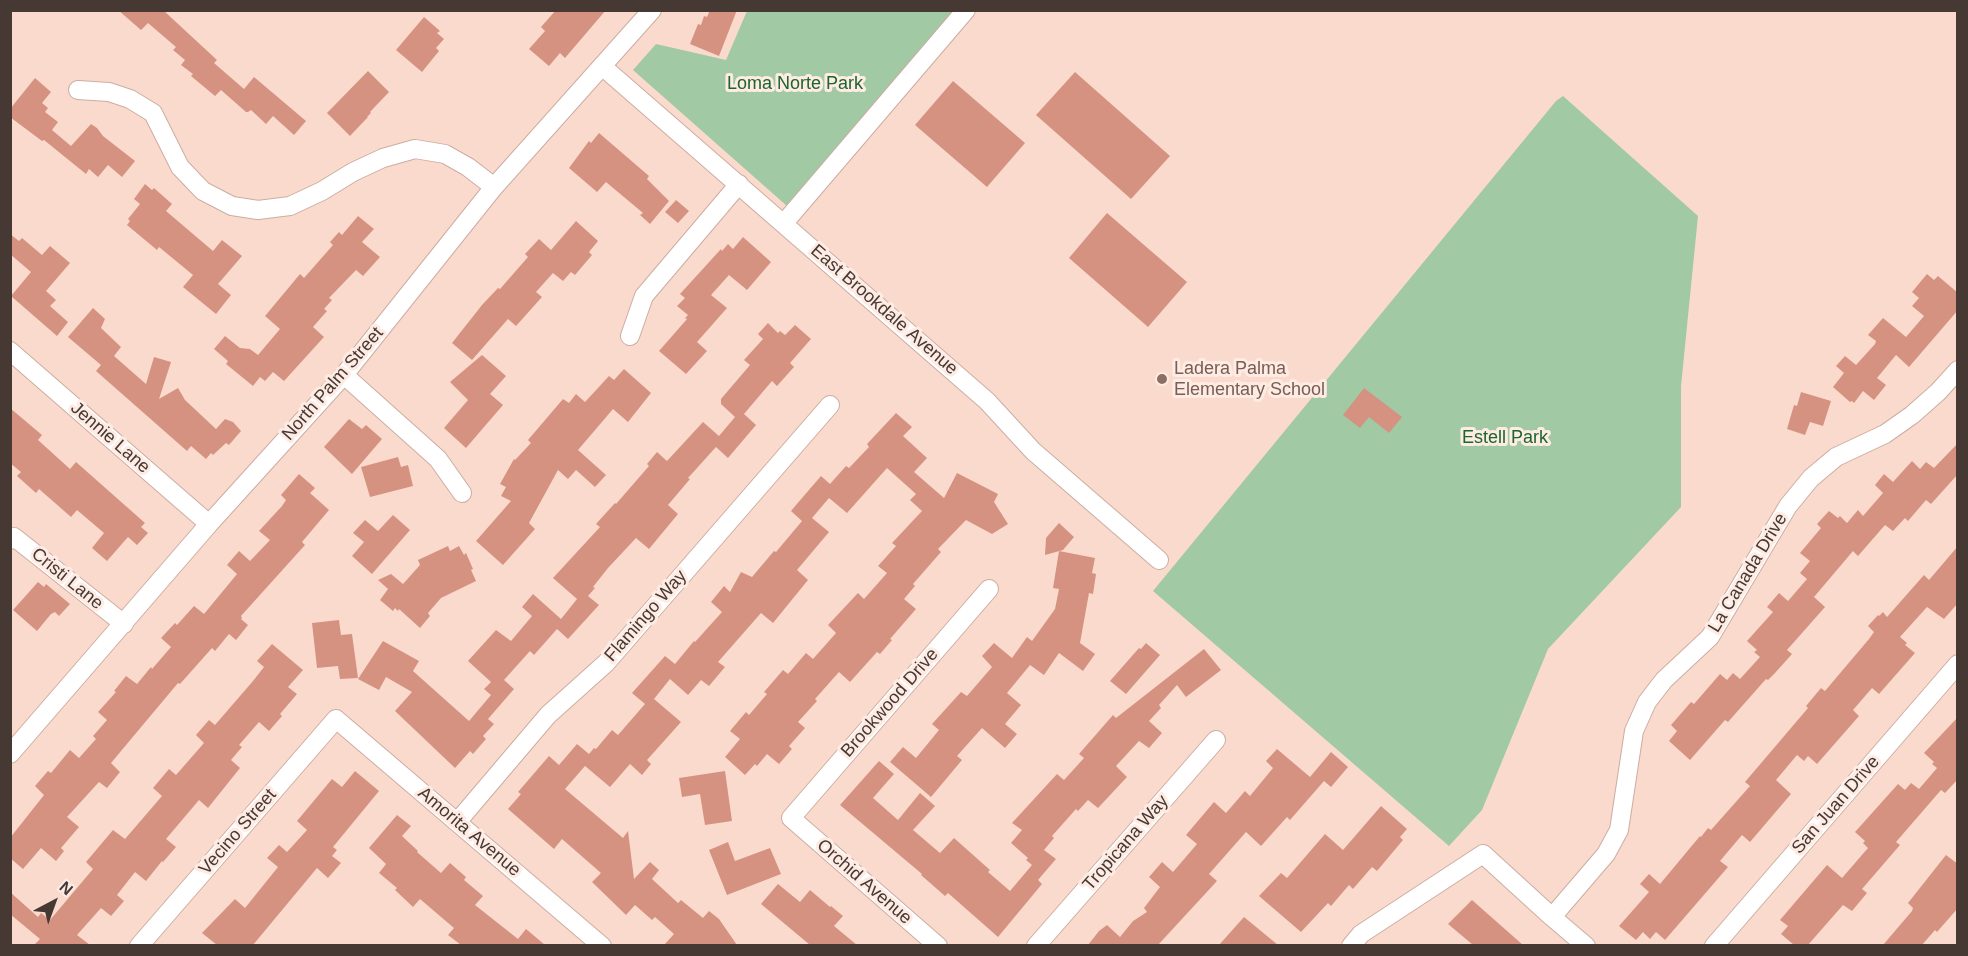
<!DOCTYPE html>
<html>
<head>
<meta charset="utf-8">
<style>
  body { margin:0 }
  #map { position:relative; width:1968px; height:956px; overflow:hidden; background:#fbdace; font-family:Arial,sans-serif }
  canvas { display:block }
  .frame { position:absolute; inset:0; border:12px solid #463934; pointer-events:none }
  .north { position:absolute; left:24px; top:872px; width:60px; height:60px; -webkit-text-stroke:4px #feebe3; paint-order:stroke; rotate:41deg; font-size:16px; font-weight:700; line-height:24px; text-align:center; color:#463934 }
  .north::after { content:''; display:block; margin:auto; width:21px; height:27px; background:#463934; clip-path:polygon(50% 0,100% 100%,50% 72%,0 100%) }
</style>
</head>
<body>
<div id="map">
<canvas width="1968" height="956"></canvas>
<div class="frame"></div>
<div class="north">N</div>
</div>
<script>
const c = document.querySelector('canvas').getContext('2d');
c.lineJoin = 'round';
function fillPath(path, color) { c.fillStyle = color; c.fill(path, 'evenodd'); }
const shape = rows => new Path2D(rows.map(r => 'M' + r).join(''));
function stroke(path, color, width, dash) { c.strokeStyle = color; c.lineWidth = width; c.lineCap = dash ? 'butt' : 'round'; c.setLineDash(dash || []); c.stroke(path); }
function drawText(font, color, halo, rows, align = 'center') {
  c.font = font + ' Arial,sans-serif'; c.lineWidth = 6; c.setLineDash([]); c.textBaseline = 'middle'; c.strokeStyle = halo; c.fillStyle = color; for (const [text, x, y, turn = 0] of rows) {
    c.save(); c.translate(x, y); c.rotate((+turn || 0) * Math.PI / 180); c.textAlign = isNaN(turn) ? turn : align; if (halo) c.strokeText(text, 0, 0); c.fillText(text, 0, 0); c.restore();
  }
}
const green = shape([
  [747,11,957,11,787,206,633,70,656,44,726,60],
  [1563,96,1698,216,1681,386,1681,507,1548,649,1482,810,1449,846,1153,591,1556,101]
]);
const building = shape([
  [118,10,163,10,217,60,214,63,244,89,254,77,306,121,294,135,273,116,266,124,251,110,248,112,246,112,221,90,215,96,191,76,193,74,181,65,185,60,173,50,176,47,148,23,141,30],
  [556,10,606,10,565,58,560,53,549,66,529,49,545,31,541,27],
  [710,10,737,10,719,56,690,44,698,24,701,25,704,16,707,17],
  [424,17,440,31,437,33,444,39,436,48,439,51,422,72,396,50],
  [368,71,389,92,370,112,371,113,367,117,368,117,350,136,327,113],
  [1075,72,1170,156,1131,199,1036,115],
  [35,78,51,92,42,103,48,108,45,112,58,122,52,130,71,146,91,124,97,128,103,136,135,161,122,177,108,165,98,177,89,169,86,174,44,140,42,141,10,117,10,109],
  [953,81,1025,143,987,187,915,125],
  [599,133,649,176,647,179,669,201,650,224,640,215,643,213,606,182,597,192,569,168,589,141,591,143],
  [145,184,152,190,154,188,172,204,166,211,213,251,222,240,242,256,218,284,231,295,216,314,183,287,193,275,159,247,157,250,127,225,130,221,128,219,140,204,134,199],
  [676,200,689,211,678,223,665,212],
  [1107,213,1187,282,1148,327,1069,258],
  [358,216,374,229,362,242,380,257,363,276,356,270,329,298,332,300,324,309,327,311,313,327,324,337,284,381,273,372,265,381,260,377,253,386,226,364,228,361,214,349,225,336,240,348,250,349,258,355,280,329,265,316,300,274,304,278,333,245,330,242,339,232,342,235],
  [576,221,598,241,589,252,592,255,575,275,571,272,563,281,553,273,536,292,542,297,516,326,508,319,472,360,452,343,482,305,498,288,500,289,528,257,525,254,539,239,551,250],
  [10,234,19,241,22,238,42,255,50,246,70,263,46,291,56,300,50,306,68,322,57,336,11,296,31,272,10,254],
  [743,237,771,262,747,290,729,275,711,295,727,308,697,342,707,351,686,374,659,351,687,319,685,318,688,315,677,306,685,298,680,294,721,249,722,251,728,244,733,249],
  [1927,274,1934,280,1938,276,1958,293,1958,310,1909,367,1896,355,1877,378,1886,385,1874,400,1863,391,1854,403,1852,401,1850,402,1833,387,1844,373,1836,366,1845,356,1856,365,1875,344,1876,341,1868,335,1883,318,1906,337,1924,316,1912,306,1919,298,1912,292],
  [93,308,105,319,101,328,121,347,114,356,146,384,154,357,171,362,159,399,178,388,185,400,216,429,225,419,233,422,241,431,229,445,226,443,213,455,211,453,206,459,191,446,187,451,96,371,101,365,68,337],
  [768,323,778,333,780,331,785,335,795,325,811,339,790,363,794,367,777,386,772,381,744,414,756,425,728,458,716,447,688,478,690,479,668,505,678,514,649,549,636,538,608,568,593,587,595,588,588,596,599,605,568,639,557,629,534,655,530,651,504,680,514,689,488,719,494,724,483,736,486,739,473,754,470,751,455,768,395,711,412,692,386,677,379,690,358,679,383,641,419,661,413,671,469,721,491,695,484,689,491,682,468,661,496,630,511,641,532,616,522,607,533,594,561,619,577,599,553,578,600,527,596,524,615,503,616,504,649,466,647,464,657,452,667,461,703,422,719,436,735,417,721,404,721,399,750,365,744,360,763,339,758,334],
  [482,355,506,376,490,394,503,405,466,448,444,428,468,400,450,382],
  [624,369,651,393,628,422,613,409,578,450,606,475,595,487,576,470,568,479,558,470,529,523,535,529,503,565,476,541,511,501,501,496,506,487,500,484,514,459,515,460,531,443,528,440,563,399,569,403,576,394,585,402,609,376,614,380],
  [1364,388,1402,417,1389,433,1369,417,1360,428,1343,415],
  [1801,392,1831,401,1823,426,1810,422,1805,435,1787,429,1794,405,1797,406],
  [10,408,42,435,38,440,70,469,76,462,145,523,141,527,148,533,137,545,128,537,107,561,92,548,104,533,77,510,71,517,39,489,36,493,17,476,21,472,10,463],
  [896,413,912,427,903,436,927,458,914,472,944,498,957,473,998,494,994,502,1008,524,992,534,966,520,938,549,941,552,913,584,915,586,904,599,916,609,890,639,892,640,880,654,877,652,850,682,839,672,815,699,817,701,798,722,805,728,789,746,792,749,779,764,767,754,757,766,755,764,745,775,725,757,740,739,730,731,746,712,749,715,767,694,764,692,783,670,788,674,806,653,813,659,836,633,828,625,858,593,864,599,887,573,878,566,896,546,892,543,922,511,910,500,916,494,887,468,847,513,829,498,812,518,829,532,797,570,808,580,773,623,761,613,718,662,725,667,709,686,701,680,688,695,670,679,654,699,681,722,647,760,651,764,642,775,630,764,610,787,585,766,565,789,623,838,628,831,634,879,650,862,659,870,652,879,678,903,681,900,703,918,709,911,719,919,737,945,664,945,674,934,655,917,652,920,635,905,626,915,592,882,601,873,562,839,554,849,508,809,521,794,518,792,549,756,559,765,577,744,589,754,594,748,596,749,612,730,618,735,645,704,632,693,665,656,675,664,694,641,695,642,722,612,711,602,724,586,730,592,741,572,752,577,774,551,776,552,802,521,791,511,796,505,821,476,830,484,846,466,849,468,869,447,867,444],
  [349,419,362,429,366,425,382,439,352,474,324,447],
  [1958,443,1958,474,1931,504,1926,500,1908,521,1905,518,1893,531,1885,525,1858,556,1853,551,1814,597,1825,607,1787,650,1792,654,1775,673,1768,680,1766,679,1728,722,1725,720,1690,760,1669,741,1677,731,1671,725,1691,702,1694,704,1720,674,1727,680,1733,673,1740,679,1760,657,1754,652,1757,650,1747,641,1773,612,1767,607,1779,593,1788,601,1807,579,1800,573,1810,561,1800,553,1821,528,1817,524,1829,511,1838,518,1840,516,1847,523,1858,510,1863,516,1883,493,1875,485,1884,474,1893,482,1912,461,1920,469,1926,462,1934,468],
  [398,457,401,467,408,465,413,486,370,497,361,467],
  [299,474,315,488,310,493,329,510,302,542,305,545,241,616,242,618,241,619,248,625,236,640,229,634,215,651,212,648,180,684,178,683,111,763,120,772,107,788,99,782,67,817,79,827,61,848,64,851,56,861,41,848,23,869,10,858,10,838,44,795,35,786,48,771,51,773,70,750,79,758,96,739,93,736,107,720,98,712,116,692,114,691,126,676,137,684,151,667,152,669,171,647,161,638,175,623,177,625,194,606,204,614,237,574,227,565,239,551,250,561,270,540,259,531,282,506,286,500,281,495],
  [393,515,410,530,372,574,352,556,364,542,353,533,365,520,378,531],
  [1059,523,1074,537,1063,550,1045,555,1046,538],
  [448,546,450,551,459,546,464,555,466,553,473,569,471,570,476,581,441,598,428,613,430,616,420,628,399,609,398,611,395,608,393,611,380,600,388,589,378,580,391,574,403,584,420,565,418,560],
  [1958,546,1958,603,1944,619,1927,607,1900,637,1907,643,1905,645,1915,653,1879,694,1872,688,1853,710,1859,716,1817,764,1808,756,1804,761,1797,755,1776,780,1791,794,1750,842,1742,835,1720,861,1728,867,1665,940,1656,932,1650,939,1643,932,1636,940,1619,926,1649,892,1640,884,1649,874,1660,884,1700,836,1701,837,1708,828,1711,830,1750,786,1745,782,1808,708,1806,706,1821,688,1825,691,1869,639,1874,632,1868,626,1878,615,1879,616,1883,612,1887,617,1924,575,1929,580],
  [1059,551,1095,558,1092,573,1096,574,1093,594,1089,593,1080,643,1095,654,1083,671,1059,653,1044,675,1030,665,1007,693,1021,705,1005,724,1017,734,1005,748,982,728,957,756,962,760,931,797,890,762,903,747,916,758,939,730,932,724,961,692,967,696,992,667,982,656,994,643,1012,658,1027,637,1032,641,1055,609,1059,589,1053,588],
  [38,582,44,587,46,584,70,604,59,616,55,612,51,614,37,631,13,610],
  [339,620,341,635,352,634,358,678,340,679,338,666,317,668,312,623],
  [1146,643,1160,655,1126,694,1110,681,1139,648,1141,649],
  [272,644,303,670,288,687,297,694,280,714,282,716,269,731,259,722,239,745,242,747,231,760,240,768,208,808,199,800,166,839,176,847,163,862,162,861,146,881,135,872,117,895,124,901,111,916,101,908,77,935,90,945,34,945,40,939,10,914,10,892,38,917,41,913,50,920,93,869,86,862,113,830,125,839,162,796,153,788,169,769,176,775,204,743,196,735,209,720,215,725,253,681,264,667,257,661],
  [1204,649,1221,670,1186,697,1177,685,1159,705,1161,708,1149,721,1162,733,1149,748,1139,741,1116,766,1127,777,1098,808,1088,800,1078,811,1076,809,1052,836,1054,838,1044,850,1056,859,1038,880,1042,884,998,937,948,893,945,896,921,875,922,874,840,805,879,761,894,774,873,798,898,820,920,793,935,806,913,830,940,853,954,838,990,870,988,872,1010,891,1032,865,1026,860,1028,858,1011,843,1022,830,1012,823,1057,774,1064,780,1084,758,1079,754,1113,715,1116,718],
  [1958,717,1958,779,1945,793,1941,790,1896,842,1900,845,1862,889,1867,893,1852,911,1843,905,1808,945,1794,945,1781,934,1788,926,1780,920,1827,865,1842,878,1868,848,1863,843,1865,841,1855,832,1898,784,1905,790,1911,783,1919,789,1937,768,1932,764,1934,762,1924,753],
  [1277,749,1310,777,1331,752,1348,767,1331,787,1324,781,1290,820,1287,817,1261,846,1246,832,1209,874,1217,881,1158,945,1088,945,1099,931,1107,925,1120,937,1133,921,1147,912,1144,908,1160,887,1149,877,1162,862,1173,872,1197,844,1186,835,1214,802,1226,813,1245,791,1250,796,1273,768,1266,761],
  [355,771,379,791,333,847,337,850,332,856,341,863,328,878,317,868,253,945,217,945,202,933,235,899,245,908,278,867,267,858,279,845,287,852,307,830,297,821,332,779,342,787],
  [725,771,732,821,705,825,700,794,682,797,679,778],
  [1381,806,1407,829,1400,837,1403,840,1377,871,1372,867,1353,889,1349,885,1331,906,1328,903,1301,932,1259,896,1281,873,1287,878,1325,834,1343,850],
  [397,815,411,826,402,836,418,851,417,852,441,873,450,863,466,877,464,880,483,896,475,905,518,939,526,929,545,945,461,945,448,935,454,928,420,899,413,907,395,890,397,888,379,873,386,864,369,848],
  [728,842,735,861,770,848,781,874,727,895,709,850],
  [1946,855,1958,864,1958,908,1937,932,1935,930,1922,945,1883,945,1912,911,1913,908,1908,903],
  [778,884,800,902,810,890,830,907,831,906,843,916,834,926,857,945,810,945,761,904],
  [1472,900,1523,945,1473,945,1448,924],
  [1244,917,1278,945,1219,945]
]);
const street = shape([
  [603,67,987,401,1033,451,1159,560],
  [78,90,109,92,130,99,153,113,180,167,203,191,232,206,258,210,290,206,322,191,353,172,383,158,415,149,445,154,468,167,494,187],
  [784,223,966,10],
  [630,336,644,296,739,184],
  [10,351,209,524],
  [344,375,438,459,462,493],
  [10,540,14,537,124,624],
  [10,754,209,524,344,375,494,187,652,10],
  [458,821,548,715,606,663,830,405],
  [1552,917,1606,854,1619,830,1634,731,1647,702,1664,680,1710,637,1788,506,1811,478,1836,457,1885,434,1912,415,1938,392,1958,370],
  [139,946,336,719,602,946],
  [938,946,791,818,989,589],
  [1036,946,1216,740],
  [1351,946,1361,934,1483,854,1552,917,1586,946],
  [1714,946,1958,664]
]);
const markers = [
  [1162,379,6,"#8d6e63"]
];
const parkNames = [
  ["Loma Norte Park",795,84],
  ["Estell Park",1505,438]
];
const streetNames = [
  ["East Brookdale Avenue",884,310,41],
  ["North Palm Street",333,384,-49],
  ["Jennie Lane",110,438,41],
  ["La Canada Drive",1748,573,-59],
  ["Cristi Lane",67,579,39],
  ["Flamingo Way",646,616,-49],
  ["Brookwood Drive",890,703,-49],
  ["San Juan Drive",1836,805,-49],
  ["Vecino Street",238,832,-49],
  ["Amorita Avenue",469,832,40],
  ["Tropicana Way",1126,843,-49],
  ["Orchid Avenue",864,882,41]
];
const educationNames = [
  ["Ladera Palma",1174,369],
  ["Elementary School",1174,390]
];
fillPath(green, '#a0c9a4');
fillPath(building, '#d59280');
stroke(street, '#ccada1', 20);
stroke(street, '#fff', 18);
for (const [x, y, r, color] of markers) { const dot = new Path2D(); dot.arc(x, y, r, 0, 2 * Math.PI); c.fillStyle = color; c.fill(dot); stroke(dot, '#feebe3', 2); }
drawText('18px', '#1a662d', '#feebe3', parkNames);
drawText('18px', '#463934', '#feebe3', streetNames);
drawText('18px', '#785e54', '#feebe3', educationNames, 'left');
</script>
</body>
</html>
